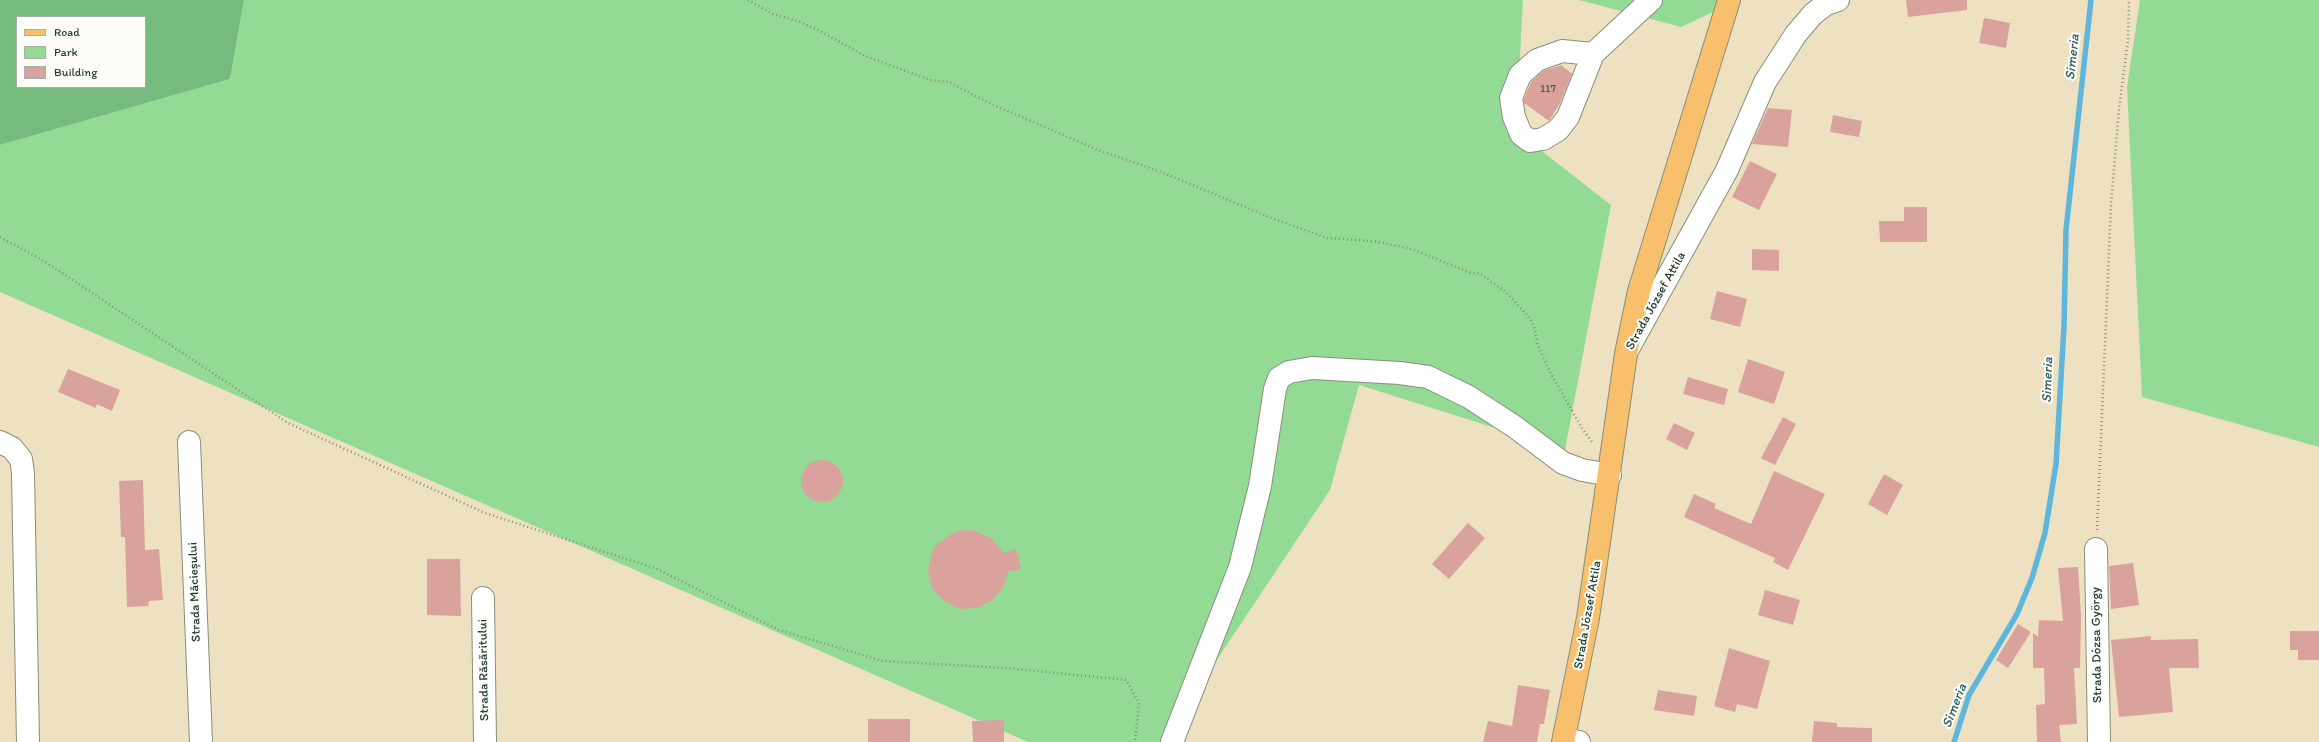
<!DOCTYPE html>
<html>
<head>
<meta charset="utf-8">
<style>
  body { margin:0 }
  #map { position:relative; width:2319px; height:742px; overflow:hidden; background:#eee1c1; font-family:Itim,sans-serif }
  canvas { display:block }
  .legend { position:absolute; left:16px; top:16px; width:130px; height:72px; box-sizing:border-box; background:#fdfcf7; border:1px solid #a4b0a9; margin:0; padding:5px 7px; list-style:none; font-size:12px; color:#1f3d34 }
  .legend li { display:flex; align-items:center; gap:8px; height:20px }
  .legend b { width:20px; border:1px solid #a4b0a9 }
</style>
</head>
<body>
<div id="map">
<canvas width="2319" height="742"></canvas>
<ul class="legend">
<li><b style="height:5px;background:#f8bf6c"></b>Road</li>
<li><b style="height:11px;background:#93db95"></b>Park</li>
<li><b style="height:11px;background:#daa29c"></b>Building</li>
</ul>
</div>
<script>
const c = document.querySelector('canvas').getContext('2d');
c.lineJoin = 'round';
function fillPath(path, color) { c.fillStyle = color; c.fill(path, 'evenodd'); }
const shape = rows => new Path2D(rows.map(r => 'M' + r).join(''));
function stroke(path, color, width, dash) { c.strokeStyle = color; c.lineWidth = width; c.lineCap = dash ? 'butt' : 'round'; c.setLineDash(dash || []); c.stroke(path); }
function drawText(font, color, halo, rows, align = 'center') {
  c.font = font + ' Itim,sans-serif'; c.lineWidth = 4; c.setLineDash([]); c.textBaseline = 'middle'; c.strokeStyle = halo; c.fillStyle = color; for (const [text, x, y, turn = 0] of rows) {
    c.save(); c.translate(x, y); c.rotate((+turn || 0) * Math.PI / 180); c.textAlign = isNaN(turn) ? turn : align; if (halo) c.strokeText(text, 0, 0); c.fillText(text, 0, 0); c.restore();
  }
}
const green = shape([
  [244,0,1523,0,1516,131,1611,205,1565,450,1359,385,1330,490,1162,742,1028,742,0,292,0,145,230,79],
  [1579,0,1739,0,1681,27],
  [2140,0,2319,0,2319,447,2142,397,2127,87]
]);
const forest = shape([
  [0,0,244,0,230,79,0,145],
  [17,17,145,17,145,87,17,87]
]);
const stream = shape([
  [1954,742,1969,695,2017,614,2032,578,2045,533,2056,464,2064,326,2066,230,2091,0]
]);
const building = shape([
  [1906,0,1967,0,1967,10,1908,17],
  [1984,18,2010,23,2006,48,1979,43],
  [1561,65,1572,74,1559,105,1549,121,1524,103,1524,99,1531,82,1543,71],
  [1768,108,1792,110,1788,147,1752,144],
  [1833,115,1862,121,1859,137,1830,132],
  [1750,161,1777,174,1759,210,1732,197],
  [1904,207,1927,207,1927,242,1880,242,1879,221,1904,221],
  [1752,249,1779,250,1779,271,1752,270],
  [1717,291,1747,299,1740,327,1710,319],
  [1748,359,1785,372,1774,404,1738,392],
  [68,369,120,390,112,411,97,404,96,408,58,392],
  [1688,377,1728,389,1724,405,1683,394],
  [1783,417,1796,424,1775,465,1761,458],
  [1674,423,1695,433,1687,450,1666,439],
  '801 481a21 21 0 1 1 42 0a21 21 0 1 1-42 0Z',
  [1774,471,1825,494,1788,570,1773,562,1775,558,1684,517,1694,494,1716,504,1714,508,1751,524],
  [1884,474,1903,485,1887,515,1868,504],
  [143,480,145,550,159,549,163,600,149,601,148,606,127,607,125,537,121,537,119,481],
  [1468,523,1485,538,1449,579,1432,564],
  [963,530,975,531,991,538,1004,553,1016,549,1021,569,1008,572,1004,586,993,600,978,608,960,609,944,601,932,588,928,570,932,553,936,545,951,534],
  [427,559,460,559,461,616,427,615],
  [2133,563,2139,605,2111,609,2109,566],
  [2078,567,2081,616,2080,668,2074,668,2077,724,2059,725,2061,742,2037,742,2036,705,2045,704,2044,668,2033,668,2033,633,2038,637,2039,620,2063,621,2058,568],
  [1765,590,1800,600,1793,625,1758,615],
  [2018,624,2031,632,2008,668,1996,660],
  [2290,631,2319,631,2319,660,2298,660,2298,650,2290,650],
  [2151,636,2151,640,2198,639,2199,668,2169,668,2173,712,2119,717,2111,640],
  [1729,648,1770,661,1757,709,1737,704,1735,712,1714,706],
  [1518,685,1550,690,1544,724,1540,724,1537,742,1483,742,1488,721,1512,726],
  [1658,690,1697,696,1694,716,1654,710],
  [868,719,910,719,910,742,868,742],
  [1004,720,1004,742,973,742,972,721],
  [1814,721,1837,723,1837,727,1872,728,1872,742,1812,742]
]);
const path = shape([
  [748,0,773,14,800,22,818,30,865,56,930,80,949,82,987,102,1098,150,1159,171,1269,217,1327,238,1372,241,1409,248,1471,273,1479,273,1507,293,1528,316,1534,326,1538,346,1550,372,1583,430,1593,443],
  [0,237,44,261,288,423,485,513,657,569,779,630,883,661,1006,668,1126,680,1139,703,1135,742],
  [2097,530,2111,204,2119,109,2128,40,2129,0]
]);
const minor = shape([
  [1593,54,1562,51,1537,60,1520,75,1511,98,1514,117,1521,134,1530,141,1543,139,1558,130,1568,117,1593,54,1651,0],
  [1628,349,1727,170,1765,82,1796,34,1813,14,1826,4,1838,0],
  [0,442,12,448,21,459,23,473,28,742],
  [189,442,201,742],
  [2096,549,2099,742],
  [483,598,485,742],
  [1564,739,1579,742],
  [1172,742,1240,567,1260,486,1275,389,1279,378,1289,372,1312,368,1400,373,1428,377,1469,397,1515,427,1563,463,1582,470,1610,475]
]);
const major = shape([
  [1563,742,1588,618,1626,354,1639,291,1729,0]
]);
const numberNames = [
  ["117",1548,89]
];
const streetNames = [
  ["Strada József Attila",1656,301,-61],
  ["Strada Măcieșului",195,592,-92],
  ["Strada József Attila",1588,615,-80],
  ["Strada Dózsa György",2097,645,-91],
  ["Strada Răsăritului",484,670,-91]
];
const waterNames = [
  ["Simeria",2073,57,-84],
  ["Simeria",2048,380,-88],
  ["Simeria",1955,706,-69]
];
fillPath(green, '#93db95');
fillPath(forest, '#76bb7e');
stroke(stream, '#5fb6dc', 5.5);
fillPath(building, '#daa29c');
stroke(minor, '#868f7a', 24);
stroke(major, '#868f7a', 24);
stroke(path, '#868f7a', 2.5, [1, 3]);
stroke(minor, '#fff', 22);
stroke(major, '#f8bf6c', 22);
drawText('11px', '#4e564e', null, numberNames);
drawText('13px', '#1f3d34', '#fdfcf7', streetNames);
drawText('italic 14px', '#326166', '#fdfcf7', waterNames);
</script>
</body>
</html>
